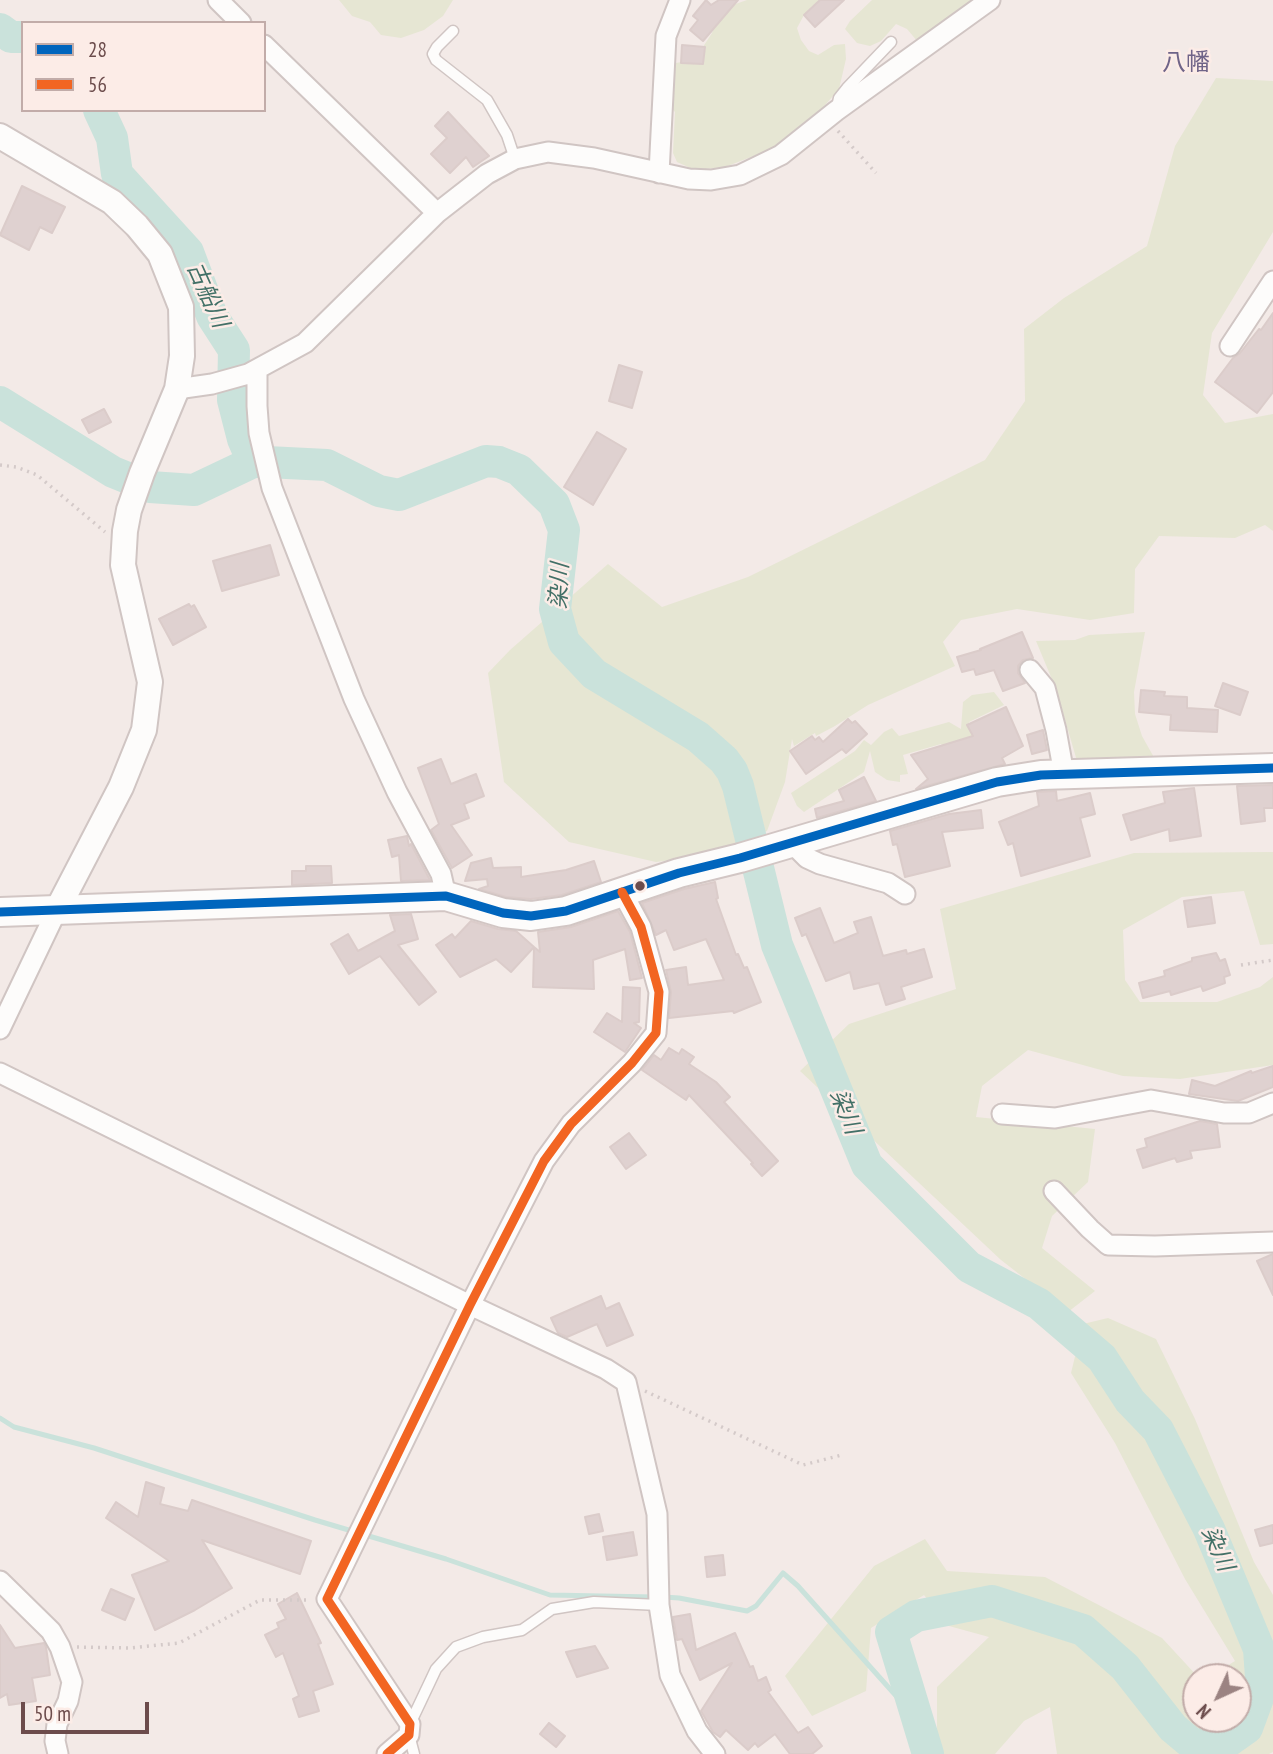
<!DOCTYPE html>
<html>
<head>
<meta charset="utf-8">
<style>
  body { margin:0 }
  #map { position:relative; width:1273px; height:1754px; overflow:hidden; background:#f3eae7; font-family:"PT Sans Narrow",sans-serif }
  canvas { display:block }
  .legend { position:absolute; left:21px; top:21px; width:245px; height:91px; box-sizing:border-box; background:#fcece7; border:2px solid #c2aca9; margin:0; padding:9px 12px; list-style:none; font-size:21px; color:#6c4c4c }
  .legend li { display:flex; align-items:center; gap:14px; height:35px }
  .legend b { width:35px; border:2px solid #c2aca9 }
  .north { position:absolute; left:1182px; top:1663px; width:70px; height:70px; box-sizing:border-box; background:#fcece7; border:2px solid #c2aca9; border-radius:50%; rotate:225deg; font-size:19px; font-weight:700; line-height:28px; text-align:center; color:#6c4c4c }
  .north::after { content:''; display:block; margin:auto; width:24px; height:32px; background:#9b8382; clip-path:polygon(50% 0,100% 100%,50% 72%,0 100%) }
  .scale { position:absolute; left:21px; top:1702px; width:128px; height:32px; box-sizing:border-box; border:4px solid #6c4c4c; border-top:0; padding-left:9px; font-size:21px; line-height:24px; white-space:nowrap; color:#6c4c4c; -webkit-text-stroke:5px #fcece7; paint-order:stroke }
</style>
</head>
<body>
<div id="map">
<canvas width="1273" height="1754"></canvas>
<ul class="legend">
<li><b style="height:9px;background:#0065bd"></b>28</li>
<li><b style="height:9px;background:#f26522"></b>56</li>
</ul>
<div class="north">N</div>
<div class="scale">50 m</div>
</div>
<script>
const c = document.querySelector('canvas').getContext('2d');
c.lineJoin = 'round';
function fillPath(path, color) { c.fillStyle = color; c.fill(path, 'evenodd'); }
const shape = rows => new Path2D(rows.map(r => 'M' + r).join(''));
function stroke(path, color, width, dash) { c.strokeStyle = color; c.lineWidth = width; c.lineCap = dash ? 'butt' : 'round'; c.setLineDash(dash || []); c.stroke(path); }
function drawText(font, color, halo, rows, align = 'center') {
  c.font = font + ' "PT Sans Narrow","Noto Sans JP",sans-serif'; c.lineWidth = 5; c.setLineDash([]); c.textBaseline = 'middle'; c.strokeStyle = halo; c.fillStyle = color; for (const [text, x, y, turn = 0] of rows) {
    c.save(); c.translate(x, y); c.rotate((+turn || 0) * Math.PI / 180); c.textAlign = isNaN(turn) ? turn : align; if (halo) c.strokeText(text, 0, 0); c.fillText(text, 0, 0); c.restore();
  }
}
const green = shape([
  [339,0,453,0,443,16,424,30,401,38,381,35,370,22,352,16],
  [747,0,820,0,804,15,797,28,801,40,809,51,818,55,834,45,845,44,846,59,839,89,820,111,777,147,725,167,695,170,677,162,673,153,675,112,667,103,669,64,689,61,701,50,712,33,718,16,727,7],
  [872,0,975,0,918,42,907,29,896,24,881,41,870,46,857,43,845,29,850,21],
  [1216,78,1273,81,1273,232,1212,333,1203,395,1225,423,1273,414,1273,531,1265,525,1235,538,1159,536,1135,569,1134,613,1090,620,1017,609,961,620,943,642,955,666,868,705,835,726,816,736,815,733,794,746,792,739,785,782,767,831,711,855,656,862,569,842,504,782,488,673,510,650,608,564,662,607,748,577,985,460,1025,401,1024,329,1064,298,1147,246,1175,146],
  [1145,632,1134,692,1135,714,1142,736,1156,761,1077,761,1056,689,1036,641,1075,640,1089,635],
  [994,692,1004,705,969,722,977,745,948,755,941,744,903,755,908,774,900,775,900,782,887,780,875,772,870,751,864,772,804,812,797,806,791,793,855,751,864,740,871,745,884,732,892,728,899,736,949,722,961,729,963,702,972,695],
  [1273,852,1273,944,1260,945,1244,891,1182,897,1123,930,1125,980,1140,1002,1217,1002,1260,987,1273,977,1273,1065,1180,1079,1123,1076,1028,1050,982,1086,976,1117,1095,1129,1088,1182,1052,1216,1042,1248,1095,1291,1068,1312,1001,1260,800,1071,849,1024,956,989,940,909,1134,853],
  [1108,1318,1156,1339,1195,1419,1254,1562,1273,1595,1273,1752,1269,1754,1057,1754,1050,1707,1024,1721,995,1754,937,1754,937,1687,989,1637,949,1626,924,1595,871,1628,866,1691,812,1716,785,1676,874,1566,925,1539,947,1571,1045,1577,1162,1638,1198,1677,1196,1677,1196,1719,1238,1719,1238,1677,1209,1677,1235,1661,1185,1579,1115,1443,1071,1373,1083,1324]
]);
const stream = shape([
  [0,1418,14,1427,94,1448,315,1520,446,1559,550,1595,654,1597],
  [664,1597,679,1598,747,1611,756,1606,783,1573,798,1586,898,1698,910,1693]
]);
const river = shape([
  [0,29,11,37,23,37],
  [99,110,112,138,117,174,188,252,212,316,234,350,233,400,243,439,253,462],
  [0,402,113,472,150,487,194,490,253,462,267,462,327,465,379,491,399,495,486,461,499,462,519,470,554,504,564,530,555,609,564,642,594,674,698,737,724,760,732,771,738,786,777,945,867,1165,969,1267,1039,1304,1102,1358,1130,1401,1158,1430,1209,1529,1259,1649,1261,1677,1258,1698,1247,1728,1230,1740,1206,1746,1191,1743,1173,1728,1125,1667,1083,1630,992,1601,916,1616,891,1632,928,1754]
]);
const building = shape([
  [706,0,711,5,719,0,738,0,703,41,690,30,698,20,693,16,706,0],
  [820,0,844,0,815,27,804,15,820,0],
  [682,45,705,47,703,64,681,63,682,45],
  [448,112,489,156,473,167,466,157,450,173,431,154,447,138,435,126,448,112],
  [22,186,65,207,52,233,40,227,29,250,0,235,22,186],
  [1273,313,1273,392,1257,413,1215,382,1233,358,1240,353,1259,329,1261,330,1273,313],
  [619,365,642,372,632,408,609,401,619,365],
  [104,409,111,422,89,433,82,420,104,409],
  [597,432,626,449,593,505,564,487,597,432],
  [270,545,279,575,222,591,213,561,270,545],
  [189,604,191,607,194,605,206,627,173,645,159,619,189,604],
  [1022,632,1033,658,1023,660,1018,666,1018,673,1025,683,1003,691,994,670,976,675,974,669,962,672,957,657,981,650,980,649,1022,632],
  [1223,683,1248,692,1240,715,1215,706,1223,683],
  [1141,690,1165,692,1164,696,1187,697,1187,708,1218,710,1217,732,1170,730,1171,715,1139,712,1141,690],
  [1006,707,1023,746,1002,758,1005,764,916,789,928,779,911,755,973,736,967,725,1006,707],
  [848,719,852,723,855,721,867,734,846,753,842,749,806,774,790,751,812,736,815,740,819,737,823,742,848,719],
  [1043,730,1047,750,1032,754,1027,735,1043,730],
  [441,759,451,784,476,774,484,796,464,804,469,818,451,825,472,855,452,868,431,830,439,824,418,768,441,759],
  [864,777,876,801,817,818,815,809,844,801,839,790,864,777],
  [1273,785,1273,808,1264,808,1265,821,1241,824,1237,786,1273,785],
  [1194,788,1201,836,1170,841,1169,829,1131,840,1123,815,1165,803,1163,792,1194,788],
  [1056,791,1057,801,1090,793,1095,814,1080,818,1090,856,1021,876,1013,843,1008,845,999,822,1039,806,1037,792,1056,791],
  [981,810,983,828,942,832,950,866,905,877,897,844,893,845,890,831,949,814,981,810],
  [407,836,409,846,411,844,430,880,401,881,399,855,392,857,388,840,407,836],
  [491,858,493,868,521,867,521,877,566,870,594,861,601,882,562,895,531,899,506,897,479,889,488,886,487,879,465,881,471,863,491,858],
  [306,866,331,866,332,883,292,885,292,871,306,871,306,866],
  [715,882,718,898,716,899,736,955,738,954,744,968,747,967,761,1002,734,1013,733,1011,669,1018,671,992,666,970,686,967,688,985,724,980,706,939,674,950,666,930,656,935,642,903,684,889,715,882],
  [1211,897,1215,923,1188,927,1184,901,1211,897],
  [820,908,834,943,858,933,854,922,871,917,883,956,906,950,907,954,924,949,932,977,901,987,905,999,886,1005,879,983,854,989,850,972,826,981,806,934,802,936,795,918,820,908],
  [618,911,630,932,642,978,630,980,625,949,593,960,594,989,533,987,534,947,540,952,538,932,571,927,618,911],
  [411,914,418,939,398,945,436,992,419,1005,380,956,349,974,331,944,348,934,358,951,395,931,390,915,411,914],
  [471,921,498,929,516,931,534,947,511,972,496,959,460,977,436,945,452,934,455,938,471,921],
  [1216,953,1220,961,1225,959,1230,975,1224,977,1225,983,1203,991,1201,986,1171,995,1170,991,1143,998,1139,983,1165,976,1164,971,1192,961,1192,958,1216,953],
  [623,987,640,988,639,1022,634,1023,641,1028,625,1052,594,1032,607,1013,622,1022,623,987],
  [669,1048,679,1054,682,1049,694,1057,689,1064,716,1082,730,1097,724,1102,778,1161,762,1176,751,1164,753,1163,689,1095,686,1100,642,1070,654,1055,661,1060,669,1048],
  [1273,1066,1273,1087,1238,1101,1189,1094,1192,1080,1215,1086,1251,1071,1252,1073,1273,1066],
  [1200,1121,1217,1124,1220,1147,1190,1151,1192,1158,1177,1162,1175,1158,1143,1168,1137,1150,1147,1147,1145,1139,1200,1121],
  [629,1133,646,1155,626,1169,610,1147,629,1133],
  [1273,1254,1273,1295,1257,1261,1273,1254],
  [601,1296,606,1309,619,1303,633,1335,607,1346,597,1324,567,1337,558,1333,551,1318,601,1296],
  [146,1482,164,1488,160,1504,188,1511,192,1500,311,1541,300,1574,202,1540,232,1588,195,1610,155,1630,132,1575,169,1561,106,1518,116,1502,138,1517,146,1482],
  [599,1514,603,1531,589,1534,585,1517,599,1514],
  [1273,1525,1273,1543,1260,1546,1255,1530,1273,1525],
  [633,1532,637,1555,607,1560,603,1537,633,1532],
  [723,1555,725,1575,707,1577,705,1557,723,1555],
  [111,1589,134,1599,125,1620,102,1610,111,1589],
  [297,1593,321,1643,318,1644,333,1684,313,1691,319,1711,299,1717,293,1699,299,1696,283,1653,276,1657,265,1635,279,1628,277,1623,286,1619,278,1604,297,1593],
  [690,1614,696,1650,735,1633,750,1667,753,1666,758,1681,766,1677,771,1690,768,1692,798,1733,808,1727,822,1746,812,1754,790,1754,775,1734,758,1747,755,1743,748,1750,726,1730,720,1737,713,1732,701,1711,732,1663,700,1680,682,1639,677,1640,673,1617,690,1614],
  [0,1625,15,1648,44,1643,46,1647,50,1675,32,1678,36,1701,9,1705,7,1694,0,1698,0,1625],
  [595,1646,608,1668,577,1677,566,1652,595,1646],
  [549,1723,565,1736,556,1747,540,1734,549,1723]
]);
const path = shape([
  [838,131,876,173],
  [0,465,16,467,37,475,105,532],
  [1241,965,1273,960],
  [645,1391,803,1465,842,1455],
  [77,1647,130,1648,179,1643,260,1600,310,1600]
]);
const service = shape([
  [453,31,437,47,433,54,436,60,487,100,507,135,515,159],
  [837,107,839,98,847,88,891,42],
  [410,1724,436,1669,456,1647,483,1637,522,1630,552,1609,594,1602,659,1605],
  [409,1735,414,1754]
]);
const minor = shape([
  [218,0,241,23],
  [264,45,437,213],
  [659,173,666,36,680,0],
  [1230,346,1273,281],
  [257,370,257,406,259,433,272,488,354,699,397,792,441,874,446,896],
  [177,389,212,384,248,374,305,343,437,213,487,174,515,159,548,152,594,158,689,179,711,180,740,175,781,155,836,111,990,0],
  [1030,670,1045,688,1056,730,1064,774],
  [792,843,807,858,820,864,888,883,905,894],
  [0,1029,56,912],
  [0,1073,470,1305,606,1369,626,1382,657,1514,659,1605,670,1675,697,1731,715,1754],
  [1002,1114,1055,1118,1151,1100,1224,1113,1249,1113,1273,1103],
  [1054,1191,1090,1229,1108,1245,1155,1246,1273,1242],
  [0,1581,51,1631,60,1647,72,1682,68,1701,57,1724,55,1741,58,1754],
  [387,1754,409,1735,410,1724,327,1599,470,1305,544,1161,571,1124,632,1063,656,1033,659,992,641,927,622,892]
]);
const tertiary = shape([
  [0,136,112,202,137,226,160,254,181,307,182,356,177,389,142,473,129,510,125,531,123,565,150,682,144,730,121,787,56,912]
]);
const secondary = shape([
  [0,912,446,896,503,913,531,916,566,911,679,873,740,858,997,782,1041,775,1273,768]
]);
const bus1 = shape([
  [0,912,446,896,503,913,531,916,566,911,679,873,740,858,997,782,1041,775,1273,768]
]);
const bus2 = shape([
  [387,1754,409,1735,410,1724,327,1599,470,1305,544,1161,571,1124,632,1063,656,1033,659,992,641,927,622,892]
]);
const markers = [
  [640,886,6,"#6c4c4c"]
];
const waterNames = [
  ["古船川",207,295,66],
  ["染川",560,586,-87],
  ["染川",845,1112,68],
  ["染川",1217,1549,66]
];
const quarterNames = [
  ["八幡",1186,63]
];
fillPath(green, '#e6e6d3');
stroke(stream, '#cae2db', 5);
stroke(river, '#cae2db', 32);
fillPath(building, '#dfd1d0');
stroke(building, '#dbccca', 2);
stroke(service, '#d0c5c3', 13);
stroke(minor, '#d0c5c3', 23);
stroke(tertiary, '#d0c5c3', 28);
stroke(secondary, '#d2c6c4', 32);
stroke(path, '#d4cac9', 3.5, [2, 5]);
stroke(service, '#fdfcfb', 10);
stroke(minor, '#fdfcfb', 19);
stroke(tertiary, '#fdfcfb', 24);
stroke(secondary, '#fdfcfb', 28);
stroke(bus1, '#0065bd', 9);
stroke(bus2, '#f26522', 9);
for (const [x, y, r, color] of markers) { const dot = new Path2D(); dot.arc(x, y, r, 0, 2 * Math.PI); c.fillStyle = color; c.fill(dot); stroke(dot, '#fcece7', 2.5); }
drawText('italic 23px', '#427067', '#fcece7', waterNames);
drawText('24px', '#6f6488', '#fcece7', quarterNames);
</script>
</body>
</html>
